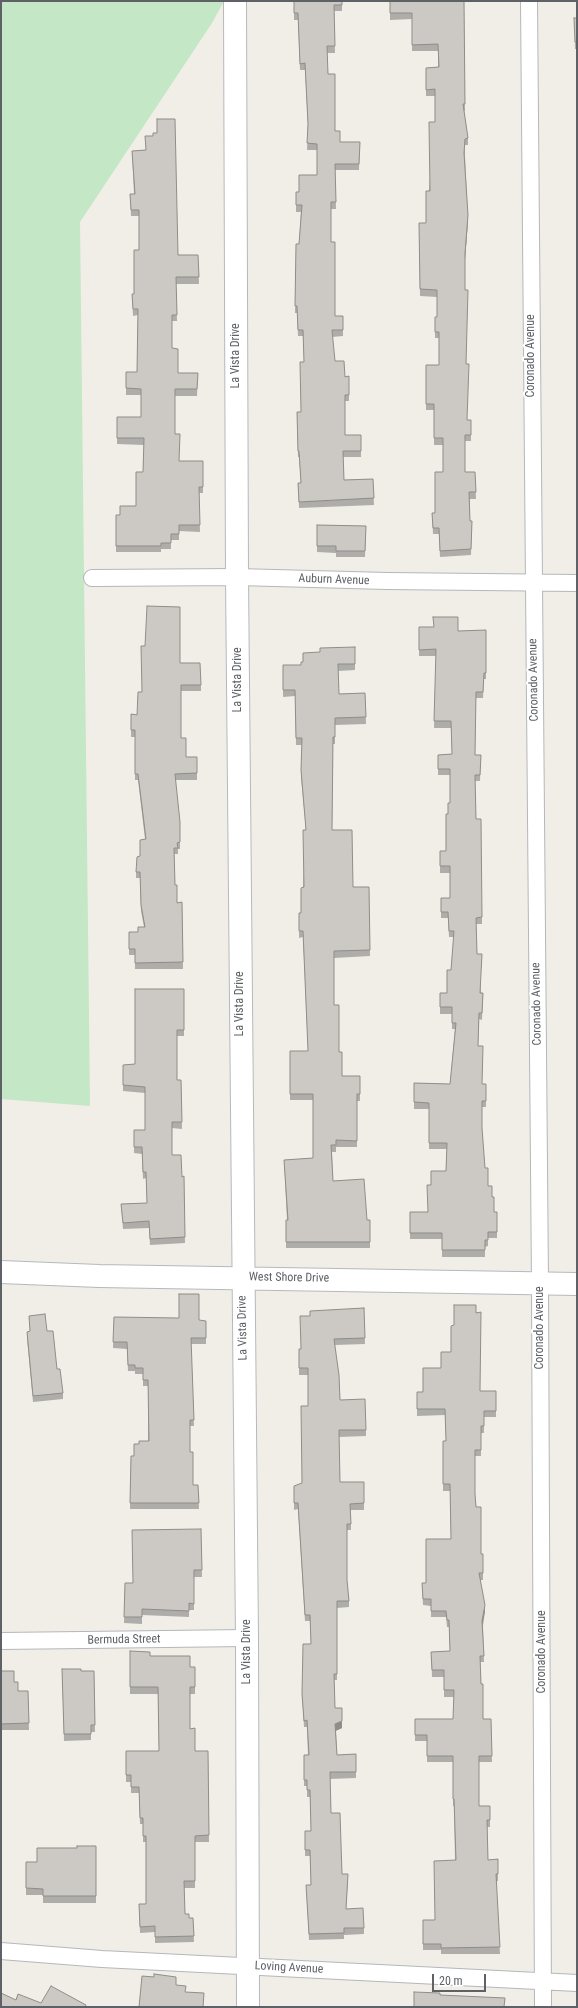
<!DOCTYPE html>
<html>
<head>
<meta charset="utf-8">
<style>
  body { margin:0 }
  #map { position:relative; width:578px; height:2008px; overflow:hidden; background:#f0eee7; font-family:"Roboto Condensed",sans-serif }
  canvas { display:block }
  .frame { position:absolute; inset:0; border:2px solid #5e6267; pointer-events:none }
  .scale { position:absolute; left:432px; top:1974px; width:54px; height:18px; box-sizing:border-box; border:2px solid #5e6267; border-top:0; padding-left:5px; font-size:12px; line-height:14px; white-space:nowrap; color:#5e6267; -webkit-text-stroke:3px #fff; paint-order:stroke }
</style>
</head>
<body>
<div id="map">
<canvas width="578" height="2008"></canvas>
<div class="frame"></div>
<div class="scale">20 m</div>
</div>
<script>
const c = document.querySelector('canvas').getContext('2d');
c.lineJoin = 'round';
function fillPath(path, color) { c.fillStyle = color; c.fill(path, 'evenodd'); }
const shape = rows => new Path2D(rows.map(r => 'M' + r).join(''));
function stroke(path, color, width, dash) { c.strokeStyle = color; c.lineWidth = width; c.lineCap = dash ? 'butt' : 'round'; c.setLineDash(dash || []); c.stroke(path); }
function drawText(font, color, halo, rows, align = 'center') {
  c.font = font + ' "Roboto Condensed",sans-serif'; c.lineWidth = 4; c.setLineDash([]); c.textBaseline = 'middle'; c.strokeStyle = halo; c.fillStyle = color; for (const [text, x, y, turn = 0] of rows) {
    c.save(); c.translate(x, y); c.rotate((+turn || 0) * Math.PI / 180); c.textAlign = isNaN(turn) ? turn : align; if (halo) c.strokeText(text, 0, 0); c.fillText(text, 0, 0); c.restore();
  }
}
const green = shape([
  [1,1,224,1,212,23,80,222,90,1106,1,1099]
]);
const street = shape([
  [529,1,540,1283,543,2007],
  [92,578,237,577,387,581,577,583],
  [1,1641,247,1638],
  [1,1951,102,1959,577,1983]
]);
const secondary = shape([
  [235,1,237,577,247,1638,248,2007],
  [1,1272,99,1276,577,1284]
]);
const wall = shape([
  [294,1,342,1,342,11,334,11,335,53,327,53,328,74,335,131,340,142,360,142,359,170,335,170,336,209,331,209,331,242,335,316,343,316,343,336,332,337,335,361,345,377,349,376,349,401,345,401,345,435,361,435,361,457,343,457,344,480,373,479,374,505,299,508,298,483,301,483,299,457,298,457,297,412,301,412,304,362,303,336,298,336,297,313,295,313,296,244,299,244,301,212,296,212,296,192,299,192,317,175,317,150,307,150,308,126,305,70,300,70,298,20,294,20],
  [390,1,464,1,465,111,464,111,468,138,468,145,465,145,465,156,468,221,465,260,465,290,467,420,471,435,471,441,465,441,465,472,475,472,476,499,470,499,470,521,472,521,471,555,440,557,439,534,433,534,432,513,435,513,443,472,443,445,434,445,434,410,426,410,426,365,439,365,439,338,435,338,435,317,437,317,437,297,420,296,419,223,426,223,435,122,435,96,426,96,426,68,438,67,438,51,412,51,412,19,390,20],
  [574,18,577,18,577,49,575,49],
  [145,136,178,255,198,255,199,284,176,284,177,321,172,321,172,348,178,373,198,373,197,396,175,396,175,434,179,461,203,461,203,493,199,493,200,532,179,531,179,540,171,540,171,549,161,549,161,552,116,552,116,515,120,515,136,506,143,472,144,445,117,444,117,417,141,417,141,395,126,395,126,372,137,372,138,315,133,316,132,294,134,294,139,250,139,216,131,216,130,194,134,194,132,151,146,150],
  [317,525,366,526,365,557,336,557,336,553,317,552],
  [419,627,458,631,486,630,486,679,484,679,483,698,476,698,475,755,481,755,480,781,475,781,476,819,482,917,482,924,476,924,477,954,481,993,483,993,482,1020,479,1019,478,1046,482,1084,486,1084,486,1107,482,1107,482,1129,485,1168,488,1186,492,1197,494,1212,497,1212,497,1238,488,1238,488,1246,485,1247,485,1257,442,1257,442,1239,410,1239,410,1212,428,1212,431,1185,446,1171,447,1149,429,1149,429,1109,414,1109,414,1083,450,1084,455,1029,452,1029,452,1014,440,1014,440,993,447,993,451,970,454,937,449,937,448,918,441,918,441,898,450,898,450,873,440,873,440,857,446,851,448,814,450,803,450,775,438,775,438,755,452,754,451,728,434,728,436,656,419,656],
  [355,647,355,670,338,671,339,694,365,693,366,724,335,725,335,744,333,744,332,830,353,887,369,887,370,956,334,958,334,1005,342,1076,360,1083,360,1101,357,1101,357,1147,336,1147,336,1152,332,1152,333,1181,367,1220,370,1220,370,1248,286,1248,286,1220,287,1220,284,1160,313,1158,313,1100,290,1100,290,1051,308,1051,303,937,299,938,299,919,301,913,303,887,306,830,301,777,302,745,296,745,295,696,283,697,283,665,301,665,303,662,320,652],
  [180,663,201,685,201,691,181,691,181,738,186,757,197,757,197,780,175,780,180,829,180,849,178,849,178,854,174,854,175,885,177,903,182,902,183,969,135,969,135,955,129,955,129,932,138,932,144,927,141,911,140,878,136,878,136,872,145,839,138,780,135,780,135,737,131,737,131,714,137,715,141,692],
  [184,989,184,1036,177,1036,177,1080,181,1080,182,1129,172,1128,172,1155,182,1177,184,1176,185,1243,150,1245,149,1228,123,1229,121,1204,147,1203,146,1178,143,1179,142,1154,134,1153,134,1130,145,1130,145,1093,123,1091,123,1065,135,1064],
  [364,1308,365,1344,335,1345,340,1400,366,1430,366,1436,339,1437,340,1482,364,1503,364,1510,351,1510,351,1530,347,1530,347,1580,349,1601,349,1607,337,1608,337,1680,334,1680,335,1708,342,1728,336,1731,337,1755,356,1754,356,1778,330,1779,331,1813,342,1874,348,1881,346,1909,364,1928,364,1934,344,1935,344,1939,309,1940,306,1885,311,1885,310,1856,305,1856,305,1831,311,1831,310,1797,307,1797,307,1786,304,1786,304,1755,308,1755,307,1727,304,1727,302,1694,311,1644,310,1621,305,1621,298,1509,294,1510,294,1492,302,1483,308,1406,308,1375,299,1375,299,1349,301,1349,310,1316],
  [476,1313,480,1391,496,1391,496,1417,484,1417,484,1433,481,1433,481,1456,475,1456,475,1494,481,1554,483,1554,483,1580,480,1580,485,1611,483,1626,484,1662,480,1662,483,1719,491,1719,492,1762,479,1762,479,1806,490,1806,490,1827,487,1827,488,1860,498,1859,498,1881,496,1881,500,1954,441,1954,441,1950,423,1950,423,1920,435,1920,455,1860,454,1806,453,1806,453,1762,427,1762,427,1741,415,1741,415,1719,453,1719,454,1697,444,1697,444,1677,432,1677,431,1652,450,1651,449,1627,447,1627,446,1617,431,1617,431,1606,423,1605,422,1583,426,1583,451,1539,450,1491,443,1491,443,1441,446,1441,445,1415,417,1416,417,1392,423,1392,441,1368,451,1352,454,1325],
  [29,1316,47,1331,63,1393,63,1399,33,1402,27,1338,27,1332,30,1331],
  [114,1317,206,1321,206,1344,191,1344,194,1426,190,1426,190,1452,193,1485,198,1485,199,1509,130,1509,131,1456,134,1456,139,1444,148,1441,148,1386,143,1386,143,1374,135,1374,135,1371,128,1371,127,1349,113,1348],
  [201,1529,202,1577,194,1577,194,1610,189,1610,189,1617,142,1615,142,1624,124,1623,125,1583,133,1583],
  [130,1651,150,1656,190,1667,195,1667,195,1694,190,1694,190,1729,195,1751,208,1751,209,1842,195,1842,195,1888,184,1888,185,1914,189,1918,193,1918,194,1942,155,1943,155,1932,140,1933,139,1904,146,1904,146,1842,143,1842,143,1824,140,1824,139,1793,131,1793,131,1782,126,1782,126,1751,159,1751,158,1694,130,1694],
  [62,1669,81,1671,94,1671,95,1732,91,1732,91,1740,64,1741],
  [1,1671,14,1682,18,1691,28,1691,29,1730,1,1730],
  [96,1846,96,1903,43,1903,43,1895,26,1895,26,1862,37,1862,77,1848]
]);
const shadedWall = shape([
  [468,215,468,221,465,260,465,253],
  [485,1605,485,1611,482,1627,482,1621],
  [342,1721,342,1728,335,1731,335,1724]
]);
const building = shape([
  [294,1,342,1,342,5,334,5,335,46,327,46,328,74,335,74,335,131,340,131,340,142,360,142,359,164,335,164,336,202,331,202,331,242,335,242,335,316,343,316,343,330,332,330,335,361,344,361,345,377,349,376,349,395,345,395,345,435,361,435,361,451,343,451,344,480,373,479,374,498,299,502,298,483,301,483,299,451,298,451,297,412,301,412,300,362,304,362,303,330,298,330,297,306,295,306,296,244,299,244,302,205,296,205,296,192,299,192,299,175,317,175,317,144,307,143,308,124,305,63,300,64,298,13,294,13,294,1],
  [390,1,464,1,465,104,463,104,468,138,465,139,464,153,468,215,465,253,465,290,468,290,466,364,469,364,467,420,471,420,471,435,465,435,465,472,475,472,476,492,469,492,470,521,472,521,471,549,440,551,439,528,433,528,432,513,435,513,435,472,443,472,443,438,434,438,434,404,426,404,426,365,439,365,439,332,435,332,435,317,437,317,437,290,420,289,419,223,426,223,426,191,430,191,429,122,435,122,435,89,426,90,426,68,439,67,438,44,412,45,412,13,390,13,390,1],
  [574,18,577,18,577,42,575,42,574,18],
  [157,119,175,119,178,255,198,255,199,277,176,277,177,315,172,315,172,348,178,349,178,373,198,373,197,389,175,389,175,434,180,434,179,461,203,461,203,487,199,487,200,525,179,525,179,534,171,534,171,543,161,543,161,546,116,546,116,515,120,515,120,506,136,506,136,472,143,472,144,438,117,438,117,417,141,417,141,389,126,388,126,372,137,372,138,309,133,309,132,294,134,294,134,250,139,250,139,210,131,210,130,194,135,194,132,151,146,150,145,136,153,136,153,133,157,133,157,119],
  [317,525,366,526,365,551,336,551,336,546,317,546,317,525],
  [147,606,180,607,180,663,200,663,201,685,181,685,181,738,186,738,186,757,197,757,197,773,175,774,180,822,180,842,177,843,178,848,174,848,175,885,177,885,177,903,182,902,183,962,135,963,135,949,129,949,129,932,138,932,138,927,145,927,141,905,140,872,136,872,137,857,140,856,140,840,146,839,138,774,135,774,135,730,131,730,131,714,137,715,138,692,142,692,141,646,145,646,147,606],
  [433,617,458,617,458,631,486,630,486,673,484,673,483,692,476,692,475,755,481,755,480,775,475,775,476,819,481,819,482,917,476,918,477,954,482,954,480,993,483,993,482,1013,479,1013,478,1046,483,1046,482,1084,486,1084,486,1101,482,1101,482,1128,485,1168,488,1168,488,1186,492,1186,492,1197,494,1197,494,1212,497,1212,497,1232,488,1232,488,1240,485,1240,485,1250,442,1250,442,1233,410,1233,410,1212,428,1212,427,1185,431,1185,431,1171,446,1171,447,1143,429,1143,429,1103,414,1102,414,1083,450,1084,456,1023,452,1023,452,1007,440,1007,440,993,447,993,447,970,451,970,454,931,449,931,448,912,441,912,441,898,450,898,450,866,440,866,440,851,446,851,446,814,448,814,448,803,450,803,450,769,438,769,438,755,452,754,451,721,434,721,436,649,419,650,419,627,434,627,433,617],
  [355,647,355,664,338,664,339,694,365,693,366,717,335,718,335,737,333,737,332,830,352,830,353,887,369,887,370,950,334,951,334,1005,339,1005,339,1052,342,1052,342,1076,360,1076,360,1094,357,1094,357,1141,336,1140,336,1145,331,1145,333,1181,364,1179,367,1220,370,1220,370,1242,286,1242,286,1220,288,1220,284,1160,313,1158,313,1094,290,1094,290,1051,308,1051,303,931,299,931,299,913,301,913,301,888,304,887,303,830,306,830,301,770,302,738,296,738,295,690,283,690,283,665,301,665,301,662,303,662,303,653,320,652,320,648,355,647],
  [135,989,184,989,184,1030,177,1030,177,1080,181,1080,182,1122,172,1122,172,1155,181,1155,182,1177,184,1176,185,1237,150,1239,149,1221,123,1223,121,1204,147,1203,146,1172,143,1172,142,1147,134,1147,134,1130,145,1130,145,1087,123,1085,123,1065,135,1064,135,989],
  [179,1294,199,1294,199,1320,206,1321,206,1338,191,1338,194,1420,190,1420,190,1452,193,1452,193,1485,198,1485,199,1503,130,1503,131,1456,134,1456,134,1444,139,1444,139,1441,149,1441,148,1380,143,1380,143,1368,135,1368,135,1365,128,1365,127,1342,113,1342,114,1317,179,1318,179,1294],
  [454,1305,476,1305,476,1313,481,1312,480,1391,496,1391,496,1411,484,1411,484,1426,481,1426,481,1450,475,1450,475,1494,476,1507,481,1507,481,1554,483,1554,483,1573,479,1573,485,1605,482,1621,484,1656,480,1656,481,1684,483,1684,483,1719,491,1719,492,1756,479,1756,479,1806,490,1806,490,1820,487,1820,488,1860,498,1859,498,1874,496,1874,500,1947,441,1948,441,1944,423,1944,423,1920,435,1920,434,1861,456,1860,454,1799,453,1799,453,1756,427,1756,427,1735,415,1735,415,1719,453,1719,454,1690,444,1690,444,1670,432,1670,431,1652,450,1651,449,1620,447,1620,446,1611,431,1611,431,1599,423,1599,422,1583,426,1583,426,1539,451,1539,450,1484,443,1484,443,1441,446,1441,445,1409,417,1409,417,1392,423,1392,423,1368,441,1368,441,1352,451,1352,451,1326,454,1325,454,1305],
  [364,1308,365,1338,334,1339,339,1375,340,1400,365,1399,366,1430,339,1430,340,1482,364,1482,364,1503,350,1504,351,1524,347,1524,347,1580,349,1601,337,1601,337,1674,334,1674,335,1708,342,1708,342,1721,335,1724,337,1755,356,1754,356,1772,330,1772,331,1813,340,1813,342,1874,348,1874,346,1909,363,1908,364,1928,344,1928,344,1933,309,1934,306,1885,311,1885,310,1850,305,1850,305,1831,311,1831,310,1790,307,1790,307,1780,304,1780,304,1755,309,1755,307,1720,304,1721,302,1694,303,1644,311,1644,310,1615,305,1615,298,1503,294,1503,294,1486,302,1483,301,1406,308,1406,308,1368,299,1368,299,1349,301,1349,300,1316,310,1316,310,1311,364,1308],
  [45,1314,47,1331,53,1331,57,1369,60,1369,63,1393,33,1396,27,1332,30,1331,29,1316,45,1314],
  [201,1529,202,1570,194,1570,194,1604,189,1603,189,1611,142,1609,142,1617,124,1617,125,1583,133,1583,132,1530,201,1529],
  [130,1651,150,1652,150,1656,190,1656,190,1667,195,1667,195,1687,190,1687,190,1729,195,1728,195,1751,208,1751,209,1835,195,1836,195,1881,184,1881,185,1914,189,1914,189,1918,193,1918,194,1936,155,1937,155,1926,140,1927,139,1904,146,1904,146,1836,143,1836,143,1818,140,1818,139,1787,131,1787,131,1775,126,1775,126,1751,159,1751,158,1687,130,1687,130,1651],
  [62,1669,81,1669,81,1671,94,1671,95,1725,91,1725,91,1734,64,1734,62,1669],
  [1,1671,14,1671,14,1682,18,1682,18,1691,28,1691,29,1723,1,1724,1,1671],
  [77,1846,96,1846,96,1896,43,1896,43,1889,26,1888,26,1862,37,1862,37,1848,77,1848,77,1846],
  [154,1974,176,1977,176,1985,186,1986,185,1992,204,1993,203,2007,139,2007,142,1976,154,1977,154,1974],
  [51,1986,86,2005,85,2007,1,2007,1,1993,16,2000,18,1994,41,2003,51,1986],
  [414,1992,440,1993,440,1995,505,1998,504,2007,414,2007,414,1992]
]);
const streetNames = [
  ["La Vista Drive",236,356,-90],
  ["Coronado Avenue",531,356,-90],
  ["Auburn Avenue",334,580,2],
  ["La Vista Drive",238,680,-90],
  ["Coronado Avenue",534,680,-91],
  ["La Vista Drive",240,1004,-90],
  ["Coronado Avenue",537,1004,-91],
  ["West Shore Drive",289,1278,1],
  ["La Vista Drive",243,1328,-91],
  ["Coronado Avenue",540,1328,-90],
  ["Bermuda Street",124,1640,-1],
  ["La Vista Drive",247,1652,-90],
  ["Coronado Avenue",542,1652,-90],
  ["Loving Avenue",289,1968,3]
];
fillPath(green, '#c4e7c5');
stroke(street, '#b4b7bb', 18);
stroke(secondary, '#b5b9be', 24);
stroke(street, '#fff', 16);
stroke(secondary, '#fff', 22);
fillPath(wall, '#afada9');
fillPath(shadedWall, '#8f8d89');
fillPath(building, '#ccc9c4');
stroke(building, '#8f8d89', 1);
drawText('12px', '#5e6267', '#fff', streetNames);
</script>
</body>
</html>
